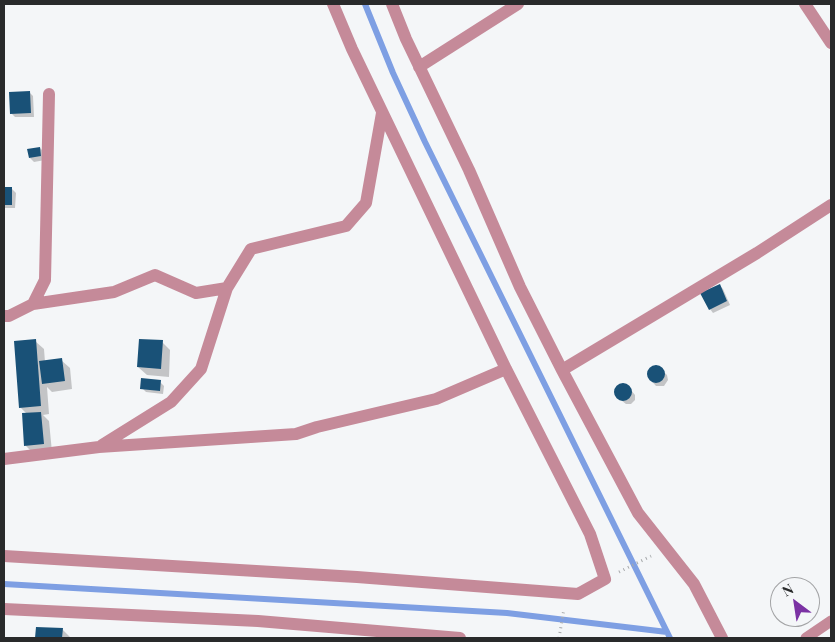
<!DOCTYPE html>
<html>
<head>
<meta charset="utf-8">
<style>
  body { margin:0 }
  #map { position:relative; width:835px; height:642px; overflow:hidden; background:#f4f6f8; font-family:"Playfair Display",serif }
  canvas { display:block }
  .frame { position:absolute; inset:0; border:5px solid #292a2b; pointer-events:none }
  .north { position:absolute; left:770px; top:577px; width:50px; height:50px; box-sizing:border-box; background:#f4f6f8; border:1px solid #a3a4a6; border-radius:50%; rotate:329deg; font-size:14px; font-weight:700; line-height:20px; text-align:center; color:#292a2b }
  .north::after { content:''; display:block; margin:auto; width:18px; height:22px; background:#7b32a4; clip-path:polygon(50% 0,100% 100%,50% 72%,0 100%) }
</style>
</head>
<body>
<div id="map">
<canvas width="835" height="642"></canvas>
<div class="frame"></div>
<div class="north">N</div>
</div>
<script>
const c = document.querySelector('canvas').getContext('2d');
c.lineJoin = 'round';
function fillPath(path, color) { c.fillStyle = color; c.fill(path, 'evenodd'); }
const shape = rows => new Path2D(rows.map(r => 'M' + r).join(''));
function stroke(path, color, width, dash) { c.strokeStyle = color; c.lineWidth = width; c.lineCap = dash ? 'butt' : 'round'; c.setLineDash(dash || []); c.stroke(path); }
const shadow = shape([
  [29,92,33,96,34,117,15,117,11,113],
  [40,148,44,152,45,160,34,162,30,158],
  [4,189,12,189,16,193,15,208,4,208],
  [719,285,723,289,730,305,713,313,710,309],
  [35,341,44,349,45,362,61,360,70,368,72,389,52,392,47,387,49,414,43,415,49,421,52,452,34,454,26,446,27,414,20,407],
  [162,342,170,350,169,377,147,375,138,367],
  [656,366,658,367,667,375,668,380,664,386,656,386,648,377,648,372,651,368],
  [160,382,164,386,163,394,146,392,142,388],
  [627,385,635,395,635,400,631,404,626,404,617,397,616,392,620,386],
  [37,628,62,629,71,638,36,638]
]);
const stream = shape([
  [365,4,393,73,425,142,670,638],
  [4,584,507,613,667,632]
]);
const building = shape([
  [30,91,31,113,10,114,9,92],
  [40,147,41,156,29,158,27,149],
  [4,187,12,187,12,205,4,205],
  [720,284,727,301,709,310,700,293],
  [36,339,41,406,19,408,14,341],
  [139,339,163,340,161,369,137,367],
  [62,358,65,381,42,384,39,361],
  '647 374a9 9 0 1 1 18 0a9 9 0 1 1-18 0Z',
  [141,378,161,380,160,391,140,389],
  '614 392a9 9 0 1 1 18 0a9 9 0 1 1-18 0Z',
  [41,412,44,444,24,446,22,413],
  [36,627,63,628,62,638,35,638]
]);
const path = shape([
  [619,572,651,556],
  [559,638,564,609]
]);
const service = shape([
  [806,638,831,621]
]);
const minor = shape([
  [392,4,406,39,469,170,520,287,562,370,638,513,694,584,722,638],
  [805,4,831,43],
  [419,67,518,4],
  [33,304,114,292,155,275,196,293,227,288],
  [4,316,9,316,33,304,45,280,49,94],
  [562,370,757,253,831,205],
  [102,445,171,402,201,369,227,288,251,249,346,226,366,203,382,113],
  [4,459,99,447,296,434,317,427,436,399,506,369],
  [4,556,357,577,578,594,605,579,590,534,506,369,352,49,333,4],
  [4,609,258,621,460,638]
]);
fillPath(shadow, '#0003');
stroke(stream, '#7e9fe3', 6);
fillPath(building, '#195177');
stroke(path, '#a6a8aa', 3, [1, 4]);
stroke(service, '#c58a99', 11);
stroke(minor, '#c58a99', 12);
</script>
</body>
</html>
